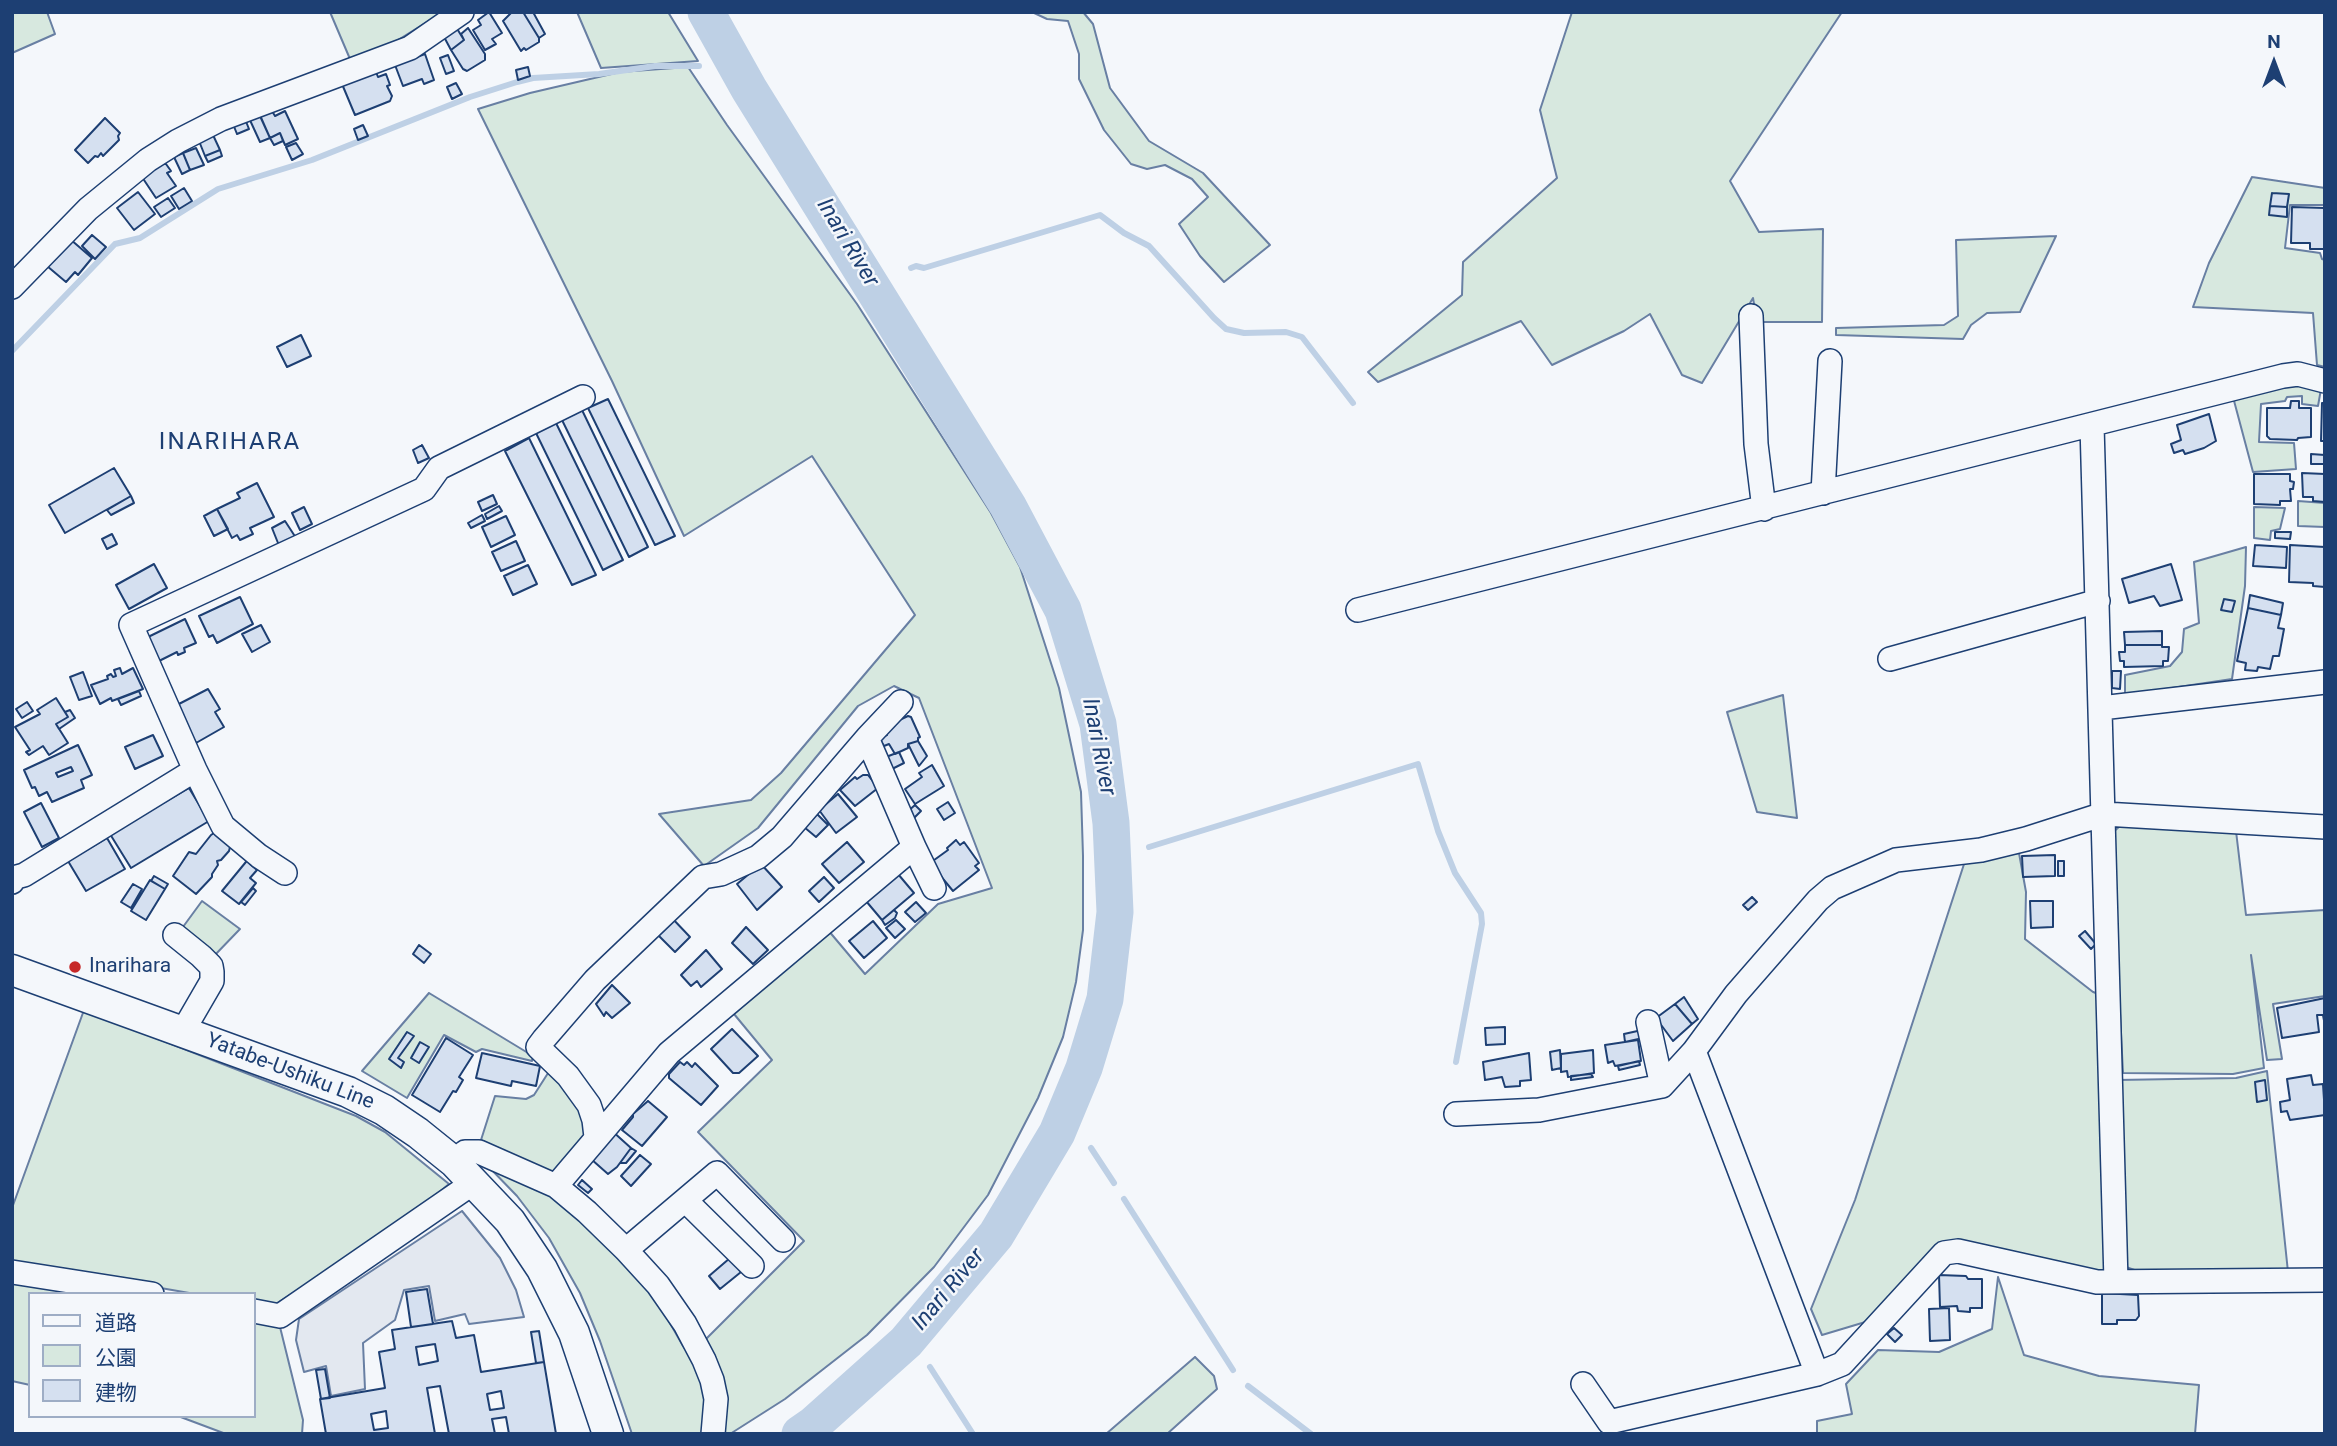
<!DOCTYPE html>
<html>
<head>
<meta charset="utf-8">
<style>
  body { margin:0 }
  #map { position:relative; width:2337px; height:1446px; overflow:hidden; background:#f4f7fb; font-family:Roboto,"Noto Sans JP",sans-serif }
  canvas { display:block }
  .frame { position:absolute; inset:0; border:14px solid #1d3f73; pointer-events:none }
  .legend { position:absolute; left:28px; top:1292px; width:228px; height:126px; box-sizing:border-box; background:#f4f7fb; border:2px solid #9eadc5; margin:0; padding:9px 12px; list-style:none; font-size:21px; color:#1d3f73 }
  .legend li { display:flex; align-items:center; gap:14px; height:35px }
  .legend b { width:35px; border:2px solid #9eadc5 }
  .north { position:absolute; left:2239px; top:28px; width:70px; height:70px; -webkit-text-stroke:5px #f4f7fb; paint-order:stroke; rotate:0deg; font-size:19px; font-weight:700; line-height:28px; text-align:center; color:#1d3f73 }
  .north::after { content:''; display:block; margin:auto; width:24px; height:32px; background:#1d3f73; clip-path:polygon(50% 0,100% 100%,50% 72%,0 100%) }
</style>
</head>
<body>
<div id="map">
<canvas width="2337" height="1446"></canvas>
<div class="frame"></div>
<ul class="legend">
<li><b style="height:9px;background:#f4f7fb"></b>道路</li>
<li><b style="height:19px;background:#d7e8df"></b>公園</li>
<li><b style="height:19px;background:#d5e0f0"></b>建物</li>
</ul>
<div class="north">N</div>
</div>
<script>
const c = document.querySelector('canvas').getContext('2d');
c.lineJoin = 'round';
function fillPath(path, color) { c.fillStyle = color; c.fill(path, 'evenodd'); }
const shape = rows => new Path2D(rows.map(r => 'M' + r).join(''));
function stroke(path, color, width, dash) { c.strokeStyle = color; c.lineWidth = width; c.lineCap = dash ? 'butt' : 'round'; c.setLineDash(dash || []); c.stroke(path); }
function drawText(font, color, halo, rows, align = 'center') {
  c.font = font + ' Roboto,sans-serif'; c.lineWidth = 5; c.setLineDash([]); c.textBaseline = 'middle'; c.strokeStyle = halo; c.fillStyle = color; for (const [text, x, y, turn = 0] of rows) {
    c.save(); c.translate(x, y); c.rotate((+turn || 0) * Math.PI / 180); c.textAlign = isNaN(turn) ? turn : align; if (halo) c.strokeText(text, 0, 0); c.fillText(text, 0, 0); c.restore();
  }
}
const green = shape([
  [12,12,47,12,55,34,12,53,12,12],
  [330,12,443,12,390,45,350,59,330,12],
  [577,12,668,12,698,61,601,68,577,12],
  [1032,12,1083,12,1093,24,1110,88,1149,141,1203,173,1270,245,1224,282,1200,256,1179,224,1208,197,1192,179,1165,165,1147,169,1131,164,1104,130,1079,79,1079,54,1068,21,1047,19,1032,12],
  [1572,12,1842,12,1730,181,1759,232,1823,229,1822,322,1757,322,1753,298,1702,383,1682,375,1650,314,1624,331,1552,365,1521,321,1378,382,1368,372,1462,295,1463,262,1557,178,1540,110,1572,12],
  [688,67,727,125,857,304,991,513,1020,567,1059,688,1081,792,1083,856,1083,930,1076,982,1063,1037,1038,1098,988,1195,934,1267,867,1335,785,1399,730,1434,721,1434,703,1342,804,1241,698,1132,772,1060,734,1014,828,930,865,974,938,904,992,888,919,698,894,686,858,706,758,828,704,866,659,814,751,800,781,773,915,615,812,456,684,536,612,381,478,109,530,93,620,72,688,67],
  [2252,177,2325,188,2325,205,2290,205,2285,248,2320,253,2322,259,2325,260,2325,367,2317,365,2313,313,2193,307,2209,263,2252,177],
  [2056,236,2020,312,1987,313,1971,325,1963,339,1836,335,1836,328,1944,325,1958,316,1956,240,2056,236],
  [2295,382,2321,389,2318,406,2302,404,2302,396,2287,397,2285,401,2261,404,2259,442,2294,443,2296,469,2253,472,2233,397,2295,382],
  [2298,501,2325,503,2325,527,2298,526,2298,501],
  [2254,507,2285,508,2280,529,2271,531,2270,540,2254,538,2254,507],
  [2246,547,2245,586,2232,679,2125,695,2125,675,2170,666,2182,652,2184,629,2199,623,2194,562,2246,547],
  [1783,695,1797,818,1757,812,1727,712,1783,695],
  [2120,826,2236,831,2246,915,2325,910,2325,996,2273,1004,2282,1059,2267,1060,2251,955,2264,1068,2233,1074,2123,1073,2111,834,2120,826],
  [2019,853,2026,892,2025,939,2093,992,2102,995,2107,1268,2097,1276,1962,1245,1872,1320,1822,1335,1811,1309,1855,1200,1965,861,2019,853],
  [202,901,240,929,213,957,180,931,202,901],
  [429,993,533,1056,532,1061,482,1049,476,1052,444,1035,407,1098,362,1071,429,993],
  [84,1010,356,1116,385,1132,449,1184,403,1222,271,1307,254,1304,254,1294,195,1294,12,1262,12,1208,84,1010],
  [550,1070,586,1110,586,1135,554,1177,481,1140,495,1096,526,1099,534,1095,550,1070],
  [2267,1071,2288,1272,2143,1273,2126,1267,2117,1080,2236,1078,2267,1071],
  [486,1164,509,1172,581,1213,654,1295,683,1346,701,1369,709,1401,703,1434,632,1434,600,1341,580,1293,549,1238,517,1196,486,1164],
  [1998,1277,2024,1355,2099,1376,2199,1385,2195,1434,1817,1434,1817,1421,1852,1414,1846,1384,1878,1350,1939,1352,1992,1329,1998,1277],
  [12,1278,97,1294,30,1294,30,1385,12,1381,12,1278],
  [254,1322,280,1327,303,1420,302,1434,226,1434,178,1416,254,1416,254,1322],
  [1195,1357,1214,1376,1217,1389,1167,1434,1106,1434,1195,1357]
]);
const parking = shape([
  [462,1211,500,1258,516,1290,524,1317,469,1324,465,1314,435,1321,429,1286,404,1290,395,1320,363,1343,365,1389,331,1396,326,1366,304,1372,296,1340,299,1319,462,1211]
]);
const stream = shape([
  [911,268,916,266,924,268,1100,215,1124,233,1149,246,1214,318,1226,329,1244,333,1286,332,1302,337,1353,403],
  [12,351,115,244,140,238,218,189,312,160,470,97,517,82,533,78,599,74,655,66,699,66],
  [1149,847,1418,764,1438,831,1455,873,1481,913,1482,924,1456,1062],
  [1091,1148,1114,1183],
  [1124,1199,1233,1370],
  [930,1367,973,1434],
  [1248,1386,1311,1434]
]);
const river = shape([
  [706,12,749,89,1008,506,1063,610,1098,724,1111,823,1115,912,1105,999,1084,1068,1057,1133,996,1235,906,1342,813,1425,800,1434]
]);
const building = shape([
  [489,12,502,33,492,39,496,44,485,50,473,30,481,25,478,20,489,12],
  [512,12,523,12,539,38,539,42,526,50,524,48,521,51,503,21,512,12],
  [523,12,533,12,545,34,539,38,523,12],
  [456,27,464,40,451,50,443,35,456,27],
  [468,28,485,54,485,60,467,71,463,69,451,50,464,40,461,34,468,28],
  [425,54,434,80,424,84,422,79,403,86,395,65,425,54],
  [448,55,454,71,446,74,440,58,448,55],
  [528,67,530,76,518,80,516,70,528,67],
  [376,72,378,77,386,74,390,85,387,86,392,96,390,101,355,115,342,84,376,72],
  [456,83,462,94,452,99,447,87,456,83],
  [272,111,275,116,285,111,298,139,285,145,280,133,270,138,260,116,272,111],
  [259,113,270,138,260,142,249,118,259,113],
  [105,118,120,133,118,136,119,140,103,156,101,153,98,157,95,156,88,163,75,150,105,118],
  [245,119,249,129,237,134,233,124,245,119],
  [363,125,368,136,358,140,354,129,363,125],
  [280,133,283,141,274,145,270,138,280,133],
  [213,135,220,150,205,156,199,141,213,135],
  [296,143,303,154,292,160,286,147,296,143],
  [196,148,204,165,190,170,183,153,196,148],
  [220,150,222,156,208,162,205,156,220,150],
  [183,153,190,170,182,174,174,157,183,153],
  [162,164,166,164,171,171,167,173,176,186,156,198,142,177,162,164],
  [184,188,192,201,179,209,171,196,184,188],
  [138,192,155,214,134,230,117,208,138,192],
  [2272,193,2289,194,2287,207,2270,206,2272,193],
  [168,198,175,208,161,217,154,207,168,198],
  [2270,206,2287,207,2287,217,2269,215,2270,206],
  [2292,207,2325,208,2325,249,2310,249,2310,243,2291,243,2292,207],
  [92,235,106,247,95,259,82,246,92,235],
  [70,239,92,258,78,275,75,272,66,282,47,266,70,239],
  [301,335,311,356,287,367,277,347,301,335],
  [608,399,675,536,655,545,588,408,608,399],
  [2291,401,2299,401,2299,408,2311,408,2311,437,2298,438,2297,440,2270,439,2267,436,2267,408,2290,408,2291,401],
  [2322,403,2325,403,2325,441,2321,441,2322,403],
  [582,410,648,547,629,557,562,420,582,410],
  [2209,414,2216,441,2204,448,2185,454,2183,450,2174,453,2171,444,2181,440,2177,425,2209,414],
  [556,423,623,560,603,570,536,433,556,423],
  [529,438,596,575,572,585,505,451,529,438],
  [422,445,429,458,418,463,413,450,422,445],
  [2311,454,2325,455,2325,464,2311,464,2311,454],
  [114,468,131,496,65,533,49,505,114,468],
  [2302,473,2325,474,2325,502,2313,501,2313,497,2303,497,2302,473],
  [2254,474,2290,474,2290,481,2294,482,2293,489,2290,489,2291,501,2280,501,2280,505,2254,504,2254,474],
  [257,483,274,517,250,528,253,534,240,540,237,535,232,538,217,509,240,498,237,493,257,483],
  [493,495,497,504,482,511,478,502,493,495],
  [131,496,134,503,111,515,107,510,131,496],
  [499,506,502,511,487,519,485,514,499,506],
  [304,507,312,524,300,530,292,513,304,507],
  [217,509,228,529,214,536,204,516,217,509],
  [482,515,485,521,471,528,468,523,482,515],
  [506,516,515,535,491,547,482,527,506,516],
  [285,521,298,541,280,548,272,528,285,521],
  [2275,532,2291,532,2290,539,2275,538,2275,532],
  [112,534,117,544,107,549,102,539,112,534],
  [516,541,525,561,501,571,492,552,516,541],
  [2255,545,2287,547,2286,568,2253,566,2255,545],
  [2290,545,2325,547,2325,587,2313,586,2313,583,2289,582,2290,545],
  [154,564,167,588,129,609,116,585,154,564],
  [2171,564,2182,600,2160,606,2154,596,2129,603,2122,579,2171,564],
  [528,565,537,584,513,595,504,576,528,565],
  [2250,595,2283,603,2281,615,2248,608,2250,595],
  [240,597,253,624,217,643,213,635,209,637,199,616,240,597],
  [2224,599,2235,601,2232,612,2221,610,2224,599],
  [2248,608,2281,615,2278,628,2284,629,2279,656,2273,656,2270,669,2258,667,2257,671,2245,670,2246,663,2237,661,2248,608],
  [185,619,196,643,184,648,185,652,178,655,177,652,157,662,146,638,185,619],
  [261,625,270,642,252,652,242,634,261,625],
  [2162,631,2162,645,2125,645,2124,632,2162,631],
  [2125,645,2162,645,2162,647,2169,647,2168,661,2163,661,2163,666,2124,667,2124,661,2120,661,2119,652,2125,652,2125,645],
  [120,668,122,674,133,668,143,689,112,701,111,698,100,704,91,685,108,679,107,676,111,674,113,677,116,676,114,670,120,668],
  [2112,671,2121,671,2120,689,2112,688,2112,671],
  [83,672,92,696,79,700,70,677,83,672],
  [208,689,220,709,215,712,224,727,196,743,175,706,208,689],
  [139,691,141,696,121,705,118,699,139,691],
  [56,698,68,717,56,724,68,743,49,755,43,746,29,755,26,752,30,750,15,727,40,714,37,710,56,698],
  [27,702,33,711,22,718,16,709,27,702],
  [70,710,75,718,59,729,56,724,68,717,65,712,70,710],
  [908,716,911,717,920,737,918,738,918,741,908,744,908,748,895,754,889,744,884,746,879,738,887,735,886,730,893,723,908,716],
  [153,735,163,756,135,769,125,747,153,735],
  [918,741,927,756,919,766,908,744,918,741],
  [78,745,92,775,81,780,84,788,52,802,47,792,39,796,35,787,32,788,24,770,78,745],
  [71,767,73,771,58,777,56,773,71,767],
  [899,752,904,763,892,769,886,757,899,752],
  [932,765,944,786,915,804,905,789,922,777,919,773,932,765],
  [863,775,868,775,878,788,855,806,840,790,855,777,857,779,863,775],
  [189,788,209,821,131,868,110,834,189,788],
  [838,794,857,817,836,833,819,810,838,794],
  [948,802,955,813,944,820,937,809,948,802],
  [41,803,59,838,42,847,24,812,41,803],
  [915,805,921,811,911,821,907,812,915,805],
  [817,814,828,825,816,837,804,827,817,814],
  [217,831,230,847,229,851,221,860,217,861,218,865,212,874,212,877,196,894,173,876,189,852,196,854,211,835,217,831],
  [107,838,125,869,86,891,68,861,107,838],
  [956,840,960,845,964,842,979,863,975,866,979,870,953,891,930,863,948,850,947,848,956,840],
  [847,842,864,862,839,883,822,864,847,842],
  [2055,855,2055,876,2023,877,2022,856,2055,855],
  [250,857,253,860,250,864,257,870,250,878,256,883,239,904,222,891,250,857],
  [2058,861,2064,861,2064,876,2058,876,2058,861],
  [761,864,782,887,757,910,737,884,761,864],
  [898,874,914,893,882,920,866,901,898,874],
  [154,876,168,884,165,889,151,881,154,876],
  [824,877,834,888,819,902,809,891,824,877],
  [150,880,165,889,146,920,131,911,150,880],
  [133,884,142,889,131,908,121,902,133,884],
  [253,888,256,891,245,905,241,902,253,888],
  [1752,897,1757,902,1748,910,1743,905,1752,897],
  [2030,901,2053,901,2053,927,2031,928,2030,901],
  [916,902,926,913,915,922,905,912,916,902],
  [894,910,897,913,895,918,885,925,882,920,894,910],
  [671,917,690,937,675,952,656,933,671,917],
  [896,920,905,929,895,938,886,928,896,920],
  [873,921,887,938,864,958,849,941,873,921],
  [746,927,768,950,753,964,732,943,746,927],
  [2085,931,2096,944,2091,949,2079,936,2085,931],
  [419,945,431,954,424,963,413,954,419,945],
  [706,950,722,969,701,987,697,981,691,986,681,975,706,950],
  [612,985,630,1003,612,1018,606,1012,604,1016,596,1004,612,985],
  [1684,997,1698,1019,1692,1024,1675,1004,1684,997],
  [2325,998,2325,1026,2323,1015,2317,1015,2319,1032,2282,1038,2277,1008,2325,998],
  [1675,1004,1692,1024,1673,1041,1656,1018,1675,1004],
  [1505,1027,1505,1044,1486,1045,1485,1028,1505,1027],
  [732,1029,758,1056,739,1073,733,1073,711,1049,732,1029],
  [1642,1030,1643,1038,1625,1042,1624,1034,1642,1030],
  [407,1032,414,1036,398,1058,404,1062,401,1068,389,1059,407,1032],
  [446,1038,473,1055,459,1077,463,1080,456,1092,453,1091,440,1112,412,1095,446,1038],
  [1638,1040,1641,1061,1615,1066,1613,1061,1608,1063,1605,1045,1638,1040],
  [420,1042,429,1047,419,1063,411,1058,420,1042],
  [1560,1050,1561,1068,1552,1070,1550,1052,1560,1050],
  [1593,1050,1594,1073,1568,1077,1567,1071,1561,1072,1561,1054,1593,1050],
  [482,1053,540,1066,536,1086,512,1081,511,1086,476,1078,482,1053],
  [1529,1053,1531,1080,1520,1081,1520,1086,1505,1087,1502,1077,1485,1080,1483,1062,1529,1053],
  [1639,1061,1640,1065,1619,1070,1618,1066,1639,1061],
  [680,1062,684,1065,687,1062,692,1067,695,1063,718,1086,701,1105,669,1078,669,1074,680,1062],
  [1591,1074,1593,1077,1571,1080,1571,1076,1591,1074],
  [2311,1075,2313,1085,2323,1084,2325,1115,2290,1120,2287,1111,2281,1112,2280,1102,2290,1100,2287,1079,2311,1075],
  [2265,1080,2267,1100,2257,1102,2255,1082,2265,1080],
  [648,1101,667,1117,642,1146,622,1130,633,1117,633,1114,648,1101],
  [611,1130,631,1148,617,1167,608,1174,591,1159,611,1130],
  [631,1148,636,1151,626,1163,620,1163,631,1148],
  [640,1155,651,1164,631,1186,621,1176,640,1155],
  [582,1180,592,1189,588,1193,578,1185,582,1180],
  [730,1258,741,1272,720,1289,709,1276,730,1258],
  [1939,1275,1966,1276,1968,1279,1982,1279,1982,1308,1970,1308,1970,1312,1958,1311,1957,1306,1940,1307,1939,1275],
  [427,1289,433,1324,411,1327,406,1292,427,1289],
  [2102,1293,2138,1295,2139,1316,2136,1320,2117,1320,2117,1324,2102,1324,2102,1293],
  [1949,1308,1950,1340,1930,1341,1929,1309,1949,1308],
  [452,1321,456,1338,474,1335,481,1372,544,1362,556,1434,509,1434,506,1417,492,1419,495,1434,449,1434,440,1386,427,1388,435,1434,326,1434,320,1399,385,1388,379,1352,395,1349,392,1330,452,1321],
  [435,1344,438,1361,419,1365,416,1347,435,1344],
  [501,1391,504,1408,490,1410,487,1394,501,1391],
  [386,1411,388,1428,374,1430,371,1414,386,1411],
  [1894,1328,1902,1335,1895,1342,1887,1334,1894,1328],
  [539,1331,544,1362,536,1363,531,1332,539,1331],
  [325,1369,330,1398,321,1399,316,1370,325,1369]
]);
const minor = shape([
  [12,287,88,209,148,160,178,141,221,119,410,48,462,12],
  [1751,316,1756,444,1764,509],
  [2092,425,2116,1281],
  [1823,493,1830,361],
  [1358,610,2283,376,2298,374,2325,381],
  [1890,659,2098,601],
  [2101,708,2325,682],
  [867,738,901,702],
  [914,847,934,888],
  [285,873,259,856,223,826,195,770,131,625,424,489,439,468,583,397],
  [12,882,13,878,24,875,195,770],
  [175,935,201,956,211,966,212,972,212,981,183,1031],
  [1648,1022,1662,1086],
  [1694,1051,1817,1374],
  [1456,1114,1539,1110,1662,1086,1694,1051,1736,994,1818,900,1832,888,1896,860,1981,850,2026,839,2104,814,2325,827],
  [454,1162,465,1152,479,1152,556,1186,587,1212,626,1250,658,1285,685,1324,704,1360,712,1380,716,1399,713,1434],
  [556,1186,669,1053,914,847,867,738,782,837,758,857,721,874,703,877,595,980,544,1039,538,1047,568,1076,589,1105,594,1120,596,1137],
  [685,1200,752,1266],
  [626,1250,717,1173,783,1240],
  [12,1272,152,1294],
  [254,1311,280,1316,473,1183],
  [1583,1384,1609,1422,1817,1374,1842,1364,1944,1253,1958,1251,2097,1282,2325,1280]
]);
const major = shape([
  [12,970,348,1092,384,1110,418,1133,454,1162,510,1221,542,1269,574,1333,608,1434]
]);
const markers = [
  [75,967,7,"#c62828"]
];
const poiNames = [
  ["Inarihara",89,967]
];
const streetNames = [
  ["Yatabe-Ushiku Line",290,1072,21]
];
const waterNames = [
  ["Inari River",847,243,59],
  ["Inari River",1098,747,79],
  ["Inari River",949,1290,-50]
];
const quarterNames = [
  ["INARIHARA",230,443]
];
fillPath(green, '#d7e8df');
stroke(green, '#687fa3', 2);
fillPath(parking, '#e3e8f0');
stroke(parking, '#687fa3', 2);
stroke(stream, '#bed0e5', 6);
stroke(river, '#bed0e5', 37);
fillPath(building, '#d5e0f0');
stroke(building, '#1d3f73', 2);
stroke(minor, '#1d3f73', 26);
stroke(major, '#1d3f73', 33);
stroke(minor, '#f4f7fb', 23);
stroke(major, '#f4f7fb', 30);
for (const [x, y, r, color] of markers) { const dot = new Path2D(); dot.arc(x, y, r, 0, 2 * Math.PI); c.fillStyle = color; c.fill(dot); stroke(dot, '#f4f7fb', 2.5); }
drawText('21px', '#1d3f73', '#f4f7fb', poiNames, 'left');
drawText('21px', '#1d3f73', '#f4f7fb', streetNames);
drawText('italic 23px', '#1d3f73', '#f4f7fb', waterNames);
c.letterSpacing = '2px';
drawText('24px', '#1d3f73', '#f4f7fb', quarterNames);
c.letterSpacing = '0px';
</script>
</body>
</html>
